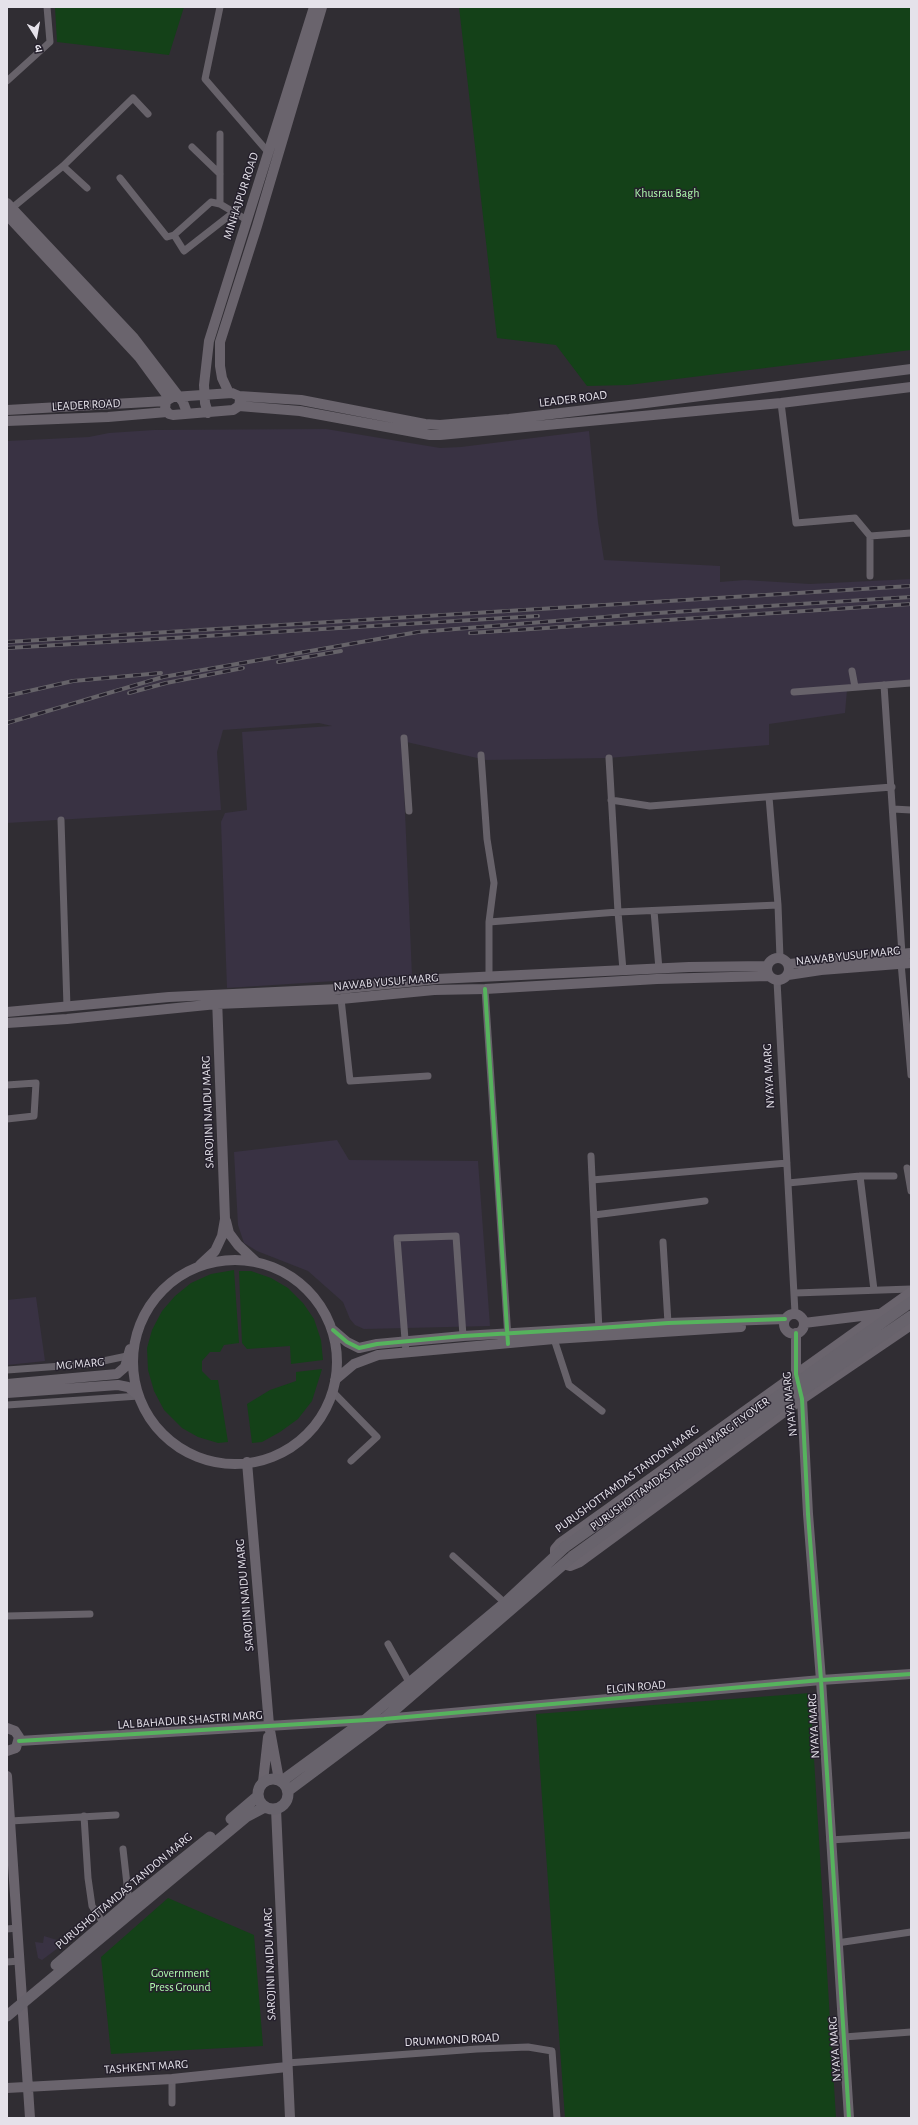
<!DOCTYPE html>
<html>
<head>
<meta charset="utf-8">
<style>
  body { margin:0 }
  #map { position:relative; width:918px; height:2125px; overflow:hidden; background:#302d33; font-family:"Alegreya Sans","Noto Sans Devanagari",sans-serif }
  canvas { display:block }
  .frame { position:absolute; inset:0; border:8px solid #e5e2ea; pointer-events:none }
  .north { position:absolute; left:16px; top:16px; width:40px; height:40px; -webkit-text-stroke:3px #25202c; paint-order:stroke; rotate:169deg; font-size:11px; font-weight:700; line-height:16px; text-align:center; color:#e5e2ea }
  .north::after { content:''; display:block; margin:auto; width:14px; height:18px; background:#e5e2ea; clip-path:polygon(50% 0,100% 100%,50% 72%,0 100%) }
</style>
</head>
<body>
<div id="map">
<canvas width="918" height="2125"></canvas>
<div class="frame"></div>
<div class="north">उ</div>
</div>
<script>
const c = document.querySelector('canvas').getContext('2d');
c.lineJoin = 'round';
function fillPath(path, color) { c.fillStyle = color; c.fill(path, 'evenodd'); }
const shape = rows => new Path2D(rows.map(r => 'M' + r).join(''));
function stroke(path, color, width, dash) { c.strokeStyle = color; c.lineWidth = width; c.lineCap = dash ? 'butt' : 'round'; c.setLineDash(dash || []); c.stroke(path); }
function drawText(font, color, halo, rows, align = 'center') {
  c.font = font + ' "Alegreya Sans",sans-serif'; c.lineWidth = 3; c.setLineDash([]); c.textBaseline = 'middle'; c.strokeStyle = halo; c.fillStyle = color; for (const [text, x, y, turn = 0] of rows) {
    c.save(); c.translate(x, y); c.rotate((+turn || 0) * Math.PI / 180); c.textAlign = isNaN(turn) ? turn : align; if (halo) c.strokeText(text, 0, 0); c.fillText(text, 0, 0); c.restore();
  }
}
const built = shape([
  [326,429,440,448,461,447,589,431,598,522,604,560,720,566,720,582,745,580,810,584,911,579,911,685,847,690,845,713,769,724,769,745,608,758,486,760,402,741,412,976,227,988,221,822,225,813,247,810,242,732,332,726,319,723,223,730,217,752,221,810,7,823,7,441,89,437,109,433,154,430],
  [337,1140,349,1160,478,1161,490,1326,364,1329,355,1325,350,1319,343,1302,308,1271,257,1251,244,1243,238,1225,234,1152],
  [36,1297,45,1361,7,1365,7,1300],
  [44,1936,57,1940,58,1948,42,1960,38,1958,35,1942,43,1943]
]);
const green = shape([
  [55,7,184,7,169,55,57,42],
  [459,7,911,7,911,350,628,385,587,386,556,345,497,338],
  [234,1270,239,1343,224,1345,220,1352,210,1352,202,1361,202,1371,211,1380,218,1380,228,1442,218,1443,198,1437,182,1428,164,1410,154,1391,148,1370,147,1348,152,1330,162,1311,175,1296,191,1283,211,1274],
  [239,1271,251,1271,271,1278,288,1288,303,1303,314,1319,321,1340,323,1360,291,1364,290,1346,247,1349,242,1343],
  [322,1369,312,1401,298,1419,280,1432,262,1442,252,1443,247,1404,270,1390,296,1381,296,1372],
  [810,1693,836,2118,565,2118,536,1714],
  [168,1898,254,1935,263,2046,111,2054,101,1957]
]);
const street = shape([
  [220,7,205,79,268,152],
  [7,81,50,42,47,7],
  [192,147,220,174],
  [63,166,87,188],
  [120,178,167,237,174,235,184,251,234,212],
  [220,204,220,134],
  [12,208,63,166,133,98,148,114],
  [174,235,211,202,220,204,247,220],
  [781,403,796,523,855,518,870,536,870,576],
  [870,536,911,533],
  [852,671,855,687],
  [884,685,902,954],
  [794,692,911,683],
  [404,738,409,811],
  [481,755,487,839,494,883,489,922,489,977],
  [609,758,618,912,623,970],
  [769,797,778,905,780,958],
  [611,800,650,806,892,787],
  [893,809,911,810],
  [61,820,67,1007],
  [654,911,659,969],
  [489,922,618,912,778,905],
  [901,963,911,1075],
  [777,981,795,1313],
  [485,989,508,1338],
  [341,999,350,1081,428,1076],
  [7,1085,36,1083,34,1116,7,1119],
  [591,1156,599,1331],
  [907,1168,911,1191],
  [860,1176,874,1290],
  [592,1180,787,1163],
  [788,1183,860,1176,894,1176],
  [594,1215,705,1201],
  [663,1242,668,1323],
  [795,1293,911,1289],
  [554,1339,569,1385,602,1411],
  [406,1352,397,1238,456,1236,463,1336],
  [7,1370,89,1364,127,1356],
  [332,1391,377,1437,351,1461],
  [7,1405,139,1396],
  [453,1556,505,1603],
  [7,1616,90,1614],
  [388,1644,409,1682],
  [84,1816,88,1878,92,1906,104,1924],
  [10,1821,116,1815],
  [830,1840,911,1835],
  [123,1849,129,1902],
  [7,1929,17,1928],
  [837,1943,911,1932],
  [7,1962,19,1961],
  [844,2037,911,2032],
  [287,2063,477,2049,528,2047,552,2051,557,2118],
  [172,2079,172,2103]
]);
const secondary = shape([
  [7,203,134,338,183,402,186,410,184,414],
  [7,215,139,357,169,398],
  [229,393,222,378,220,366,220,342,257,226,322,7],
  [232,393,239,396,240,400,239,406,233,410,173,415,169,414,165,409,166,401,173,397,232,393],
  [239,396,301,400,425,424,440,425,509,419,646,403,911,369],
  [239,406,300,411,430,435,440,435,781,403,911,387],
  [7,410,166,401],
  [208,413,205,403,204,385,209,341,314,7],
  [7,421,108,417,167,412],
  '767 969a11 11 0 1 1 22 0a11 11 0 1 1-22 0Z',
  [789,964,911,953],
  [788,975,821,970,911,963],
  [7,1012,169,997,339,989,437,979,689,967,767,966],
  [7,1023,67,1019,217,1004,341,999,434,990,485,989,657,979,769,976],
  [226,1221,229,1233,238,1245,256,1262],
  '133 1362a102 102 0 1 1 204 0a102 102 0 1 1-204 0Z',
  [200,1265,215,1251,222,1236,225,1219,217,998],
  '784 1324a10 10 0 1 1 20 0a10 10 0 1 1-20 0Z',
  [804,1323,878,1314],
  [333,1330,347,1342,359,1348,377,1344,463,1336,599,1328,668,1323,785,1319],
  [796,1333,796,1374,802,1399,808,1514,821,1680,849,2118],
  [335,1380,354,1364,378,1355,554,1339,741,1327],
  [7,1384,117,1374,125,1367,130,1349],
  [7,1393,118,1385,128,1387,139,1396],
  [247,1462,269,1725,279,1780],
  [555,1555,555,1549,560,1543,911,1292],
  [563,1564,570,1566,580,1562,802,1399,911,1325],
  [7,1728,15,1731,19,1737,16,1748,7,1751],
  [19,1741,384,1719,821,1680,911,1674],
  [7,1776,30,2118],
  [263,1782,268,1737],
  [276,1809,290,2118],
  [7,2088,172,2079,287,2067]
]);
const primary = shape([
  '258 1794a15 15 0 1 1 30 0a15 15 0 1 1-30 0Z',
  [282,1781,364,1721,505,1603,565,1547],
  [289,1790,384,1719,573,1556],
  [231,1819,258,1796],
  [56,1965,129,1902,210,1837],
  [7,2016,246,1817,265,1807]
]);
const rail = shape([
  [470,633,911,604],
  [7,642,911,586],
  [7,648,538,616],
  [278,662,341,651],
  [129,693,166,683,243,668],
  [7,696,73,681,161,673],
  [7,723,163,677,418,632,642,614,911,597]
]);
const primaryBridge = shape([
  [565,1547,911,1302],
  [573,1556,792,1398,911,1316]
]);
const cycleway = shape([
  [485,989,508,1344],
  [333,1330,347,1342,359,1348,377,1344,463,1336,599,1328,668,1323,785,1319],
  [796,1333,796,1374,802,1399,808,1514,821,1680,849,2118],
  [19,1741,384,1719,821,1680,911,1674]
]);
const parkNames = [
  ["Khusrau Bagh",667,193],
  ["Government",180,1973],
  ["Press Ground",180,1987]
];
const streetNames = [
  ["MINHAJPUR ROAD",241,196,-72],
  ["LEADER ROAD",573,399,-7],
  ["LEADER ROAD",86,405,-3],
  ["NAWAB YUSUF MARG",848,956,-6],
  ["NAWAB YUSUF MARG",386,982,-5],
  ["NYAYA MARG",769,1076,-93],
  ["SAROJINI NAIDU MARG",208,1112,-92],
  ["MG MARG",80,1364,-5],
  ["NYAYA MARG",790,1404,-96],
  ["PURUSHOTTAMDAS TANDON MARG FLYOVER",680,1464,-36],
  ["PURUSHOTTAMDAS TANDON MARG",627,1479,-36],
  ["SAROJINI NAIDU MARG",245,1595,-95],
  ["ELGIN ROAD",636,1687,-5],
  ["LAL BAHADUR SHASTRI MARG",190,1720,-4],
  ["NYAYA MARG",814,1726,-93],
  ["PURUSHOTTAMDAS TANDON MARG",124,1891,-40],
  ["SAROJINI NAIDU MARG",270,1964,-92],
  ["DRUMMOND ROAD",452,2040,-3],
  ["NYAYA MARG",835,2049,-94],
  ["TASHKENT MARG",146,2067,-4]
];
fillPath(built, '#393243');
fillPath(green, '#144118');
stroke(street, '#67626a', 7);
stroke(secondary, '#6a646d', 10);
stroke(primary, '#68636c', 11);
stroke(rail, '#666369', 4);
stroke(rail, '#25202c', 2.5, [8]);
stroke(primaryBridge, '#68636c', 11);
stroke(cycleway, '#56b35d', 4);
drawText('12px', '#affbae', '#25202c', parkNames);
drawText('12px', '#e5e2ea', '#25202c', streetNames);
</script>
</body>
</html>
